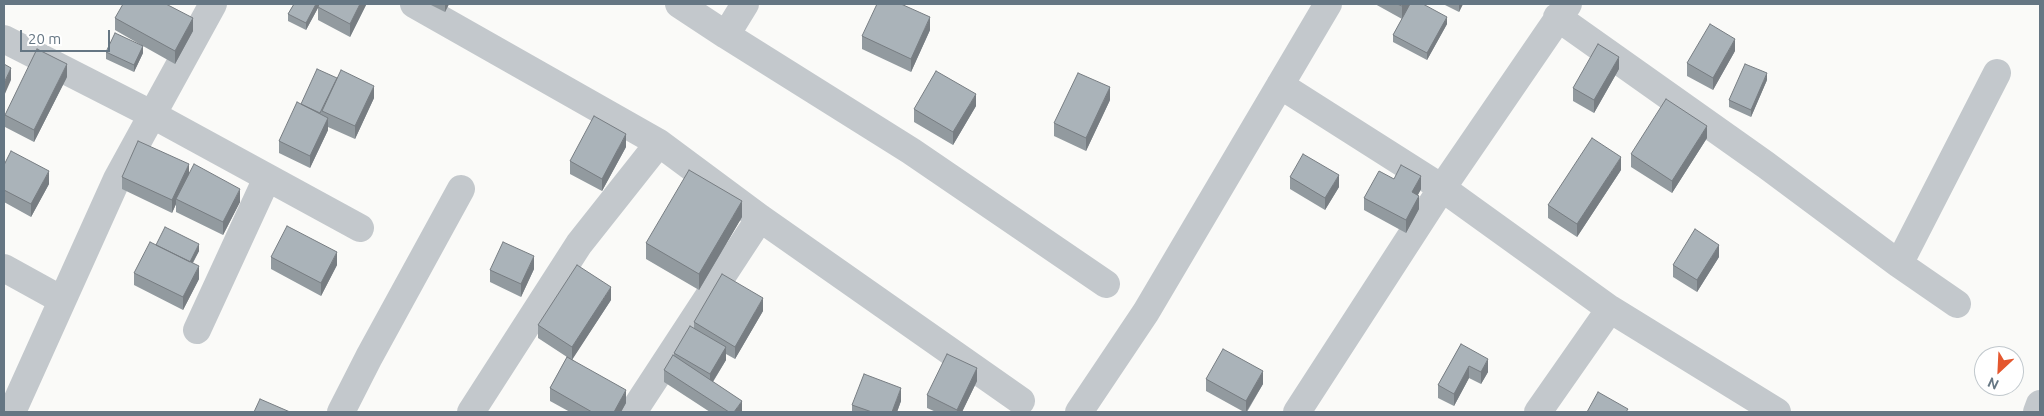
<!DOCTYPE html>
<html>
<head>
<meta charset="utf-8">
<style>
  body { margin:0 }
  #map { position:relative; width:2044px; height:416px; overflow:hidden; background:#fafaf8; font-family:Ubuntu,sans-serif }
  canvas { display:block }
  .frame { position:absolute; inset:0; border:5px solid #657683; pointer-events:none }
  .north { position:absolute; left:1974px; top:346px; width:50px; height:50px; box-sizing:border-box; background:#fff; border:1px solid #c1c8cd; border-radius:50%; rotate:205deg; font-size:14px; font-weight:700; line-height:20px; text-align:center; color:#657683 }
  .north::after { content:''; display:block; margin:auto; width:18px; height:22px; background:#e4572e; clip-path:polygon(50% 0,100% 100%,50% 72%,0 100%) }
  .scale { position:absolute; left:20px; top:30px; width:90px; height:22px; box-sizing:border-box; border:2px solid #657683; border-top:0; padding-left:6px; font-size:15px; line-height:18px; white-space:nowrap; color:#657683; -webkit-text-stroke:4px #fff; paint-order:stroke }
</style>
</head>
<body>
<div id="map">
<canvas width="2044" height="416"></canvas>
<div class="frame"></div>
<div class="north">N</div>
<div class="scale">20 m</div>
</div>
<script>
const c = document.querySelector('canvas').getContext('2d');
c.lineJoin = 'round';
const shape = rows => new Path2D(rows.map(r => 'M' + r).join(''));
function stroke(path, color, width, dash) { c.strokeStyle = color; c.lineWidth = width; c.lineCap = dash ? 'butt' : 'round'; c.setLineDash(dash || []); c.stroke(path); }
function fillPath(path, color) { c.fillStyle = color; c.fill(path, 'evenodd'); }
const minor = shape([
  [414,4,659,143,760,218,1021,401],
  [679,4,726,35,911,151,1106,284],
  [1557,17,1766,165,1899,264,1957,304],
  [726,35,745,4],
  [4,39,153,115,360,228],
  [1280,85,1442,188,1610,309,1777,412],
  [1899,264,1997,73],
  [4,268,62,300],
  [197,330,267,178],
  [12,412,117,179,213,4],
  [341,412,369,357,461,189],
  [471,412,579,244,659,143],
  [633,412,760,218],
  [1079,412,1146,312,1328,4],
  [1297,412,1442,188,1568,4],
  [1538,412,1610,309],
  [2037,412,2040,404]
]);
const wall = shape([
  [294,4,366,4,366,5,350,37,318,20,318,8,306,30,288,21,288,14],
  [429,4,449,4,445,12],
  [1375,4,1423,4,1447,24,1427,60,1393,42,1393,35,1402,19],
  [1443,4,1463,4,1459,12],
  [115,18,193,31,175,64,143,46,143,53,134,72,106,59,106,52,141,45,115,30],
  [930,30,911,72,862,49,862,36],
  [1735,51,1713,90,1687,76,1687,63],
  [1619,69,1594,113,1573,101,1573,88],
  [67,77,34,142,5,127,5,115],
  [337,80,374,98,355,139,328,127,328,130,310,168,279,153,279,141,301,104],
  [1767,80,1751,117,1729,107,1729,100],
  [1110,100,1086,151,1054,136,1054,123],
  [976,106,953,145,914,122,914,109],
  [1707,138,1672,193,1631,167,1631,154],
  [626,147,602,191,570,174,570,161],
  [4,165,49,184,31,217,4,202],
  [1621,170,1577,237,1548,218,1548,205],
  [189,174,240,202,223,235,176,212,176,204,172,213,122,189,122,177],
  [1290,177,1339,187,1325,210,1290,189],
  [1394,179,1421,189,1418,195,1419,209,1406,233,1364,210,1364,198],
  [742,217,699,290,646,259,646,243],
  [156,245,199,251,193,263,199,279,183,310,134,285,134,273],
  [271,257,337,265,321,296,271,269],
  [1719,257,1697,292,1673,277,1673,265],
  [534,269,521,297,490,282,490,270],
  [611,300,572,359,626,403,621,412,570,412,550,401,550,388,567,357,538,338,538,325],
  [763,311,735,359,726,354,726,360,713,382,742,412,710,412,664,382,664,370,674,356,674,353,694,328,694,322],
  [1461,344,1488,372,1481,384,1469,378,1454,406,1438,398,1438,385],
  [1206,379,1263,384,1247,412,1244,412,1206,391],
  [977,381,962,412,936,412,927,408,927,395],
  [901,401,897,412,852,412,852,405]
]);
const shadedWall = shape([
  [316,4,320,4,306,30,306,23],
  [360,4,366,4,366,5,350,37,350,24],
  [445,4,449,4,445,12],
  [1404,4,1411,4,1402,19,1402,6],
  [1459,4,1463,4,1459,12],
  [930,17,930,30,911,72,911,59],
  [1447,17,1447,24,1427,60,1427,53],
  [193,18,193,31,175,64,175,51],
  [1735,39,1735,51,1713,90,1713,78],
  [143,46,143,53,134,72,134,65],
  [1619,57,1619,69,1594,113,1594,100],
  [67,64,67,77,34,142,34,130],
  [11,68,11,80,4,96,4,83],
  [1767,73,1767,80,1751,117,1751,110],
  [374,86,374,98,355,139,355,126],
  [1110,87,1110,100,1086,151,1086,138],
  [976,94,976,106,953,145,953,132],
  [328,118,328,130,310,168,310,156],
  [1707,126,1707,138,1672,193,1672,181],
  [626,134,626,147,602,191,602,179],
  [1621,157,1621,170,1577,237,1577,224],
  [189,164,189,176,176,199,176,204,172,213,172,200],
  [49,171,49,184,31,217,31,204],
  [1339,175,1339,187,1325,210,1325,198],
  [1421,176,1421,189,1412,205,1412,192],
  [240,189,240,202,223,235,223,222],
  [1419,196,1419,209,1406,233,1406,220],
  [742,201,742,217,699,290,699,274],
  [199,244,199,251,189,269,189,262],
  [1719,245,1719,257,1697,292,1697,280],
  [337,252,337,265,321,296,321,283],
  [534,256,534,269,521,297,521,284],
  [199,266,199,279,183,310,183,297],
  [611,287,611,300,572,360,572,347],
  [763,298,763,311,735,359,735,347],
  [726,347,726,360,710,386,710,374],
  [1488,359,1488,372,1481,384,1481,372],
  [1469,366,1469,378,1454,406,1454,394],
  [977,368,977,381,962,412,957,412,957,410],
  [1263,371,1263,384,1246,412,1246,401],
  [901,388,901,401,897,412,892,412],
  [626,390,626,403,621,412,614,412],
  [742,401,742,412,734,412]
]);
const building = shape([
  [123,4,166,4,193,18,175,51,115,18,123,4],
  [294,4,316,4,306,23,288,14,294,4],
  [319,4,360,4,350,24,318,7,319,4],
  [877,4,901,4,930,17,911,59,862,36,877,4],
  [1397,4,1404,4,1402,6,1397,4],
  [1410,4,1423,4,1447,17,1427,53,1393,35,1410,4],
  [1710,24,1735,39,1713,78,1687,63,1710,24],
  [115,33,143,46,134,65,106,52,115,33],
  [1598,44,1619,57,1594,100,1573,88,1598,44],
  [37,49,67,64,34,130,5,115,37,49],
  [4,64,11,68,4,83,4,64],
  [1745,64,1767,73,1751,110,1729,100,1745,64],
  [317,69,337,78,320,113,301,104,317,69],
  [341,70,374,86,355,126,322,111,341,70],
  [936,71,976,94,953,132,914,109,936,71],
  [1078,73,1110,87,1086,138,1054,123,1078,73],
  [1666,99,1707,126,1672,181,1631,154,1666,99],
  [297,102,328,118,310,156,279,141,297,102],
  [594,116,626,134,602,179,570,161,594,116],
  [1592,138,1621,157,1577,224,1548,205,1592,138],
  [138,141,189,164,172,200,122,177,138,141],
  [11,151,49,171,31,204,4,190,4,165,11,151],
  [1303,154,1339,175,1325,198,1290,177,1303,154],
  [194,164,240,189,223,222,176,199,194,164],
  [1401,165,1421,176,1412,192,1419,196,1406,220,1364,198,1379,171,1394,179,1401,165],
  [689,170,742,201,699,274,646,243,689,170],
  [287,226,337,252,321,283,271,257,287,226],
  [165,227,199,244,190,262,156,245,165,227],
  [1695,229,1719,245,1697,280,1673,265,1695,229],
  [150,242,199,266,183,297,134,273,150,242],
  [503,242,534,256,521,284,490,270,503,242],
  [577,265,611,287,572,347,538,325,577,265],
  [722,274,763,298,735,347,694,322,722,274],
  [690,326,726,347,710,374,674,353,690,326],
  [1461,344,1488,359,1481,372,1469,366,1454,394,1438,385,1461,344],
  [1223,349,1263,371,1246,401,1206,379,1223,349],
  [947,354,977,368,957,410,927,395,947,354],
  [673,355,742,401,734,412,729,412,664,370,673,355],
  [567,357,626,390,614,412,592,412,550,388,567,357],
  [864,374,901,388,892,412,872,412,852,405,864,374],
  [1598,392,1628,409,1626,412,1587,412,1598,392],
  [260,399,290,412,254,412,260,399]
]);
stroke(minor, '#c3c8cc', 28);
fillPath(wall, '#929a9f');
fillPath(shadedWall, '#777d82');
fillPath(building, '#aab3b9');
stroke(building, '#777d82', 1);
</script>
</body>
</html>
